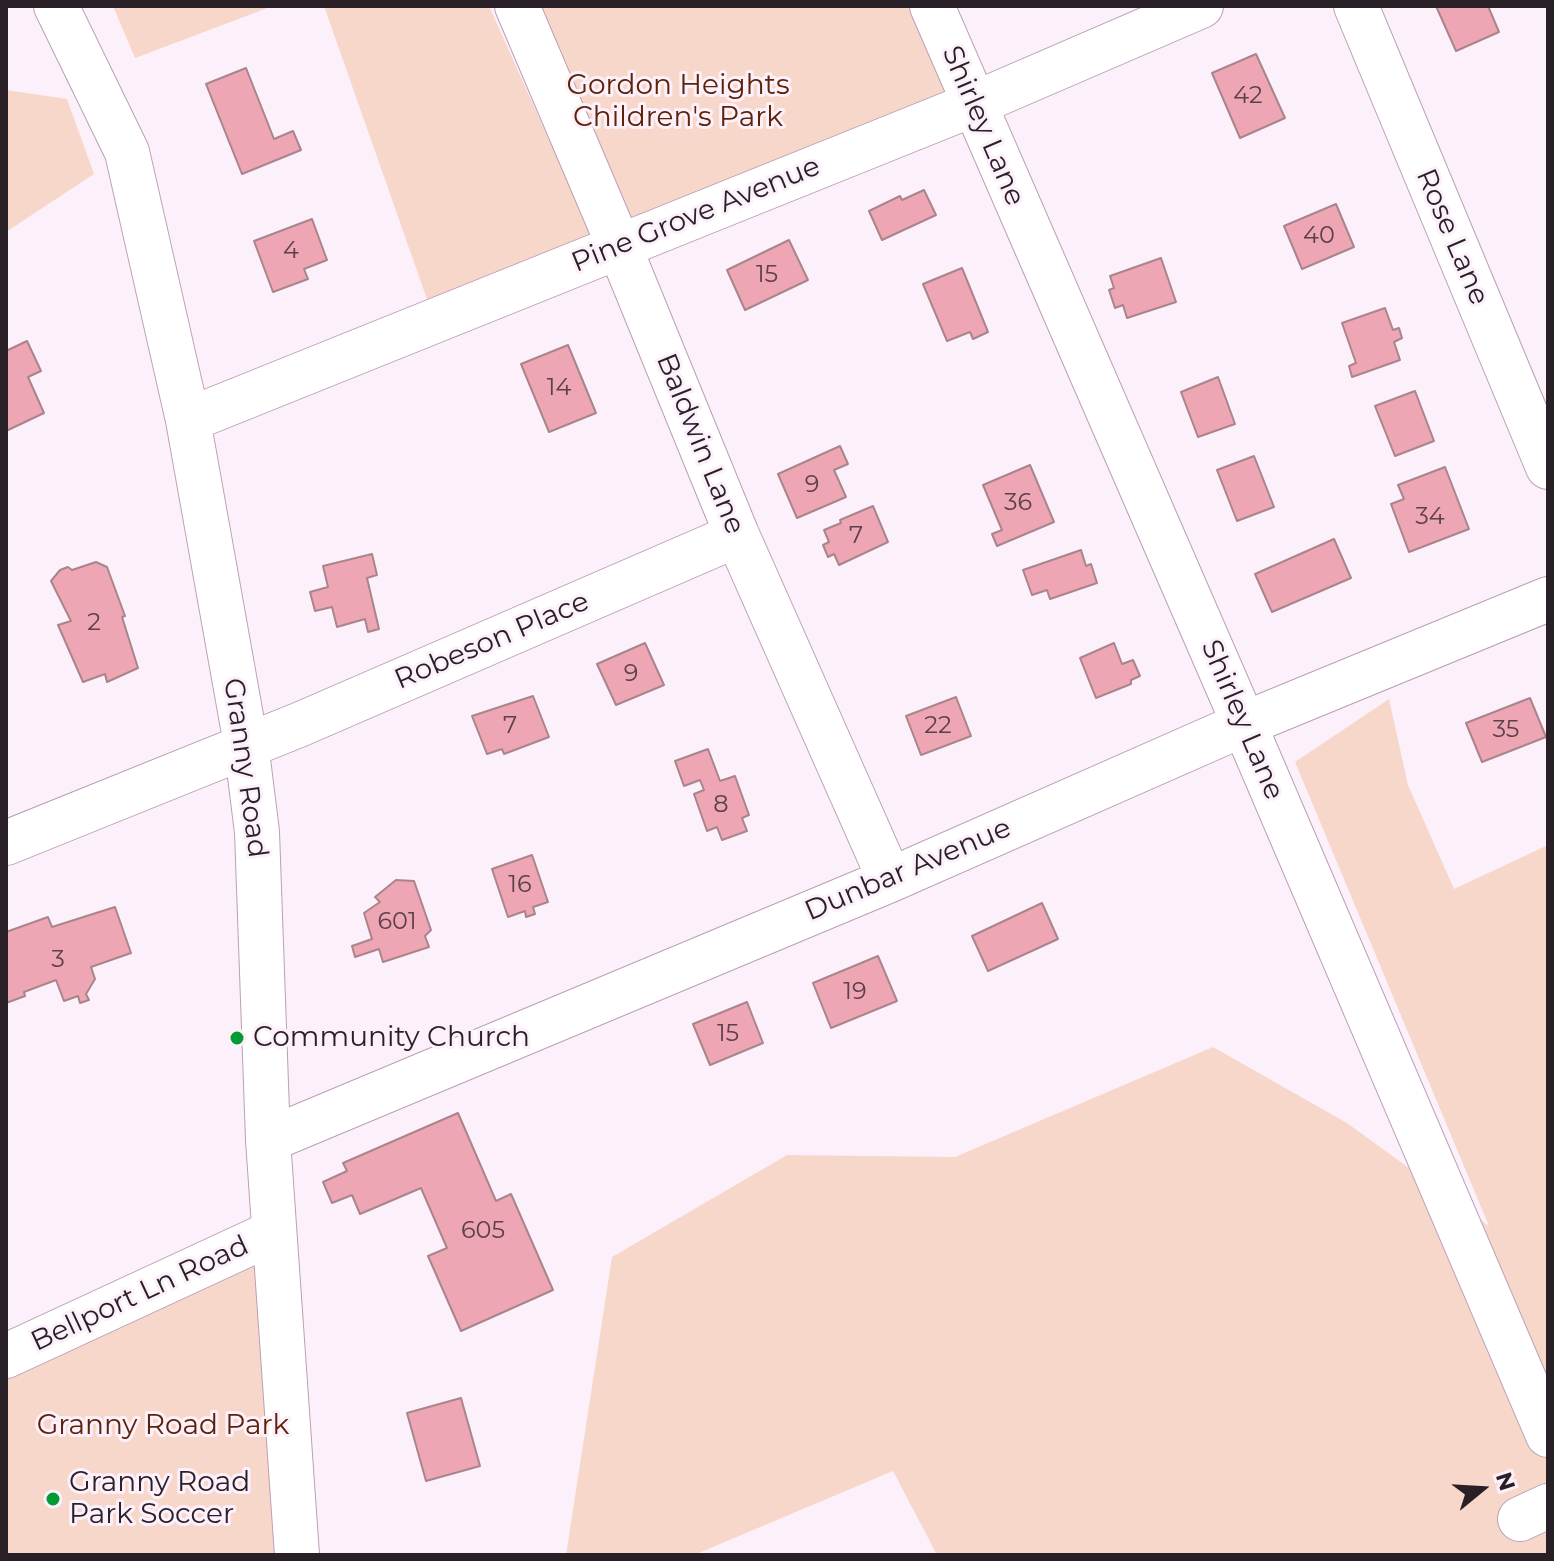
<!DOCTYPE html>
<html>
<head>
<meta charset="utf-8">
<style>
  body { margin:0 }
  #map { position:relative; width:1554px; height:1561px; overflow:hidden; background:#fcf0fa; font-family:Montserrat,sans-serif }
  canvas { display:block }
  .frame { position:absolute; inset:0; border:8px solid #291f27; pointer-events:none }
  .north { position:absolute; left:1442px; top:1449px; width:80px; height:80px; -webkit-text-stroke:6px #fcf0fa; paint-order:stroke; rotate:72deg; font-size:22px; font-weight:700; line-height:32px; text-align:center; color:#291f27 }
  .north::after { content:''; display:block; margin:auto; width:28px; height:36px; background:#291f27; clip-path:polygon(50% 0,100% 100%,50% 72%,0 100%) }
</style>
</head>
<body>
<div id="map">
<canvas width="1554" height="1561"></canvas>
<div class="frame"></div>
<div class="north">N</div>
</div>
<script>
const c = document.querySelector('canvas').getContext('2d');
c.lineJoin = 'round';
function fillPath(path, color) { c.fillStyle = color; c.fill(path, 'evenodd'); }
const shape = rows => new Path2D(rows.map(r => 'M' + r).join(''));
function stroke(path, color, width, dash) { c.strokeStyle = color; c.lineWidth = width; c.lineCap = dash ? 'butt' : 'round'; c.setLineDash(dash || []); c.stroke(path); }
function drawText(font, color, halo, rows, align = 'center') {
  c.font = font + ' Montserrat,sans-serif'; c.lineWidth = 6; c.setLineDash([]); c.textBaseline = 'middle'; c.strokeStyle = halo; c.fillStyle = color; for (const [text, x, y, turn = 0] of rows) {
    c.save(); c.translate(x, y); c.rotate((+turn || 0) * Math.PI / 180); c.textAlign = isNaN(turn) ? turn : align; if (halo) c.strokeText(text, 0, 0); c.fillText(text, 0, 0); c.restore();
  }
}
const green = shape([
  [113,6,273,6,135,58],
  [324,6,489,6,592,236,429,305],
  [534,6,911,6,947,92,627,228],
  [6,90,67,99,94,174,6,232],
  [1389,699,1408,785,1454,889,1548,845,1548,1555,937,1555,893,1471,694,1555,566,1555,612,1257,787,1155,955,1157,1213,1047,1347,1123,1489,1226,1295,762],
  [274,1232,305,1555,6,1555,6,1356]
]);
const building = shape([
  [1436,6,1488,6,1499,32,1456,51,1436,6],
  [1256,54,1285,118,1240,138,1212,73,1256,54],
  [246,68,274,139,293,131,301,150,242,174,206,84,246,68],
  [924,190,936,215,882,240,869,211,900,196,902,200,924,190],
  [1336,204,1354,247,1302,269,1284,226,1336,204],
  [312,219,327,260,304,269,308,279,273,292,254,241,312,219],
  [789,240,808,280,745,310,727,270,789,240],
  [1161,258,1176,302,1127,318,1123,305,1115,308,1109,290,1114,288,1110,276,1161,258],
  [962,268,988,332,973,339,970,332,947,341,923,284,962,268],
  [1385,308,1393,330,1399,328,1402,338,1394,342,1400,360,1352,377,1349,366,1356,363,1342,323,1385,308],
  [27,341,41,371,28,377,44,413,6,431,6,351,27,341],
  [568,345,596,413,549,432,521,364,568,345],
  [1218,377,1235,424,1198,437,1181,392,1218,377],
  [1415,391,1434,441,1395,456,1375,406,1415,391],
  [840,446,848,464,834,470,846,497,797,518,778,474,840,446],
  [1254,456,1274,507,1237,521,1217,470,1254,456],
  [1030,465,1054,522,997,546,992,534,1002,530,983,485,1030,465],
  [1445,467,1469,529,1409,552,1391,504,1404,499,1398,485,1445,467],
  [873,506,888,542,839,565,834,554,828,557,823,545,829,542,824,530,841,523,840,520,873,506],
  [1334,539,1351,578,1272,612,1255,574,1334,539],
  [1081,550,1086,566,1091,564,1097,583,1050,599,1047,590,1032,595,1023,570,1081,550],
  [372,554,377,575,367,578,379,629,368,632,365,619,337,627,332,607,315,611,310,592,328,587,323,566,372,554],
  [96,562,107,567,125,616,122,617,138,668,107,682,105,674,83,682,58,625,71,621,51,581,60,570,68,567,72,570,96,562],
  [645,643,664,685,616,705,597,664,645,643],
  [1114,643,1122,664,1133,660,1140,676,1131,680,1131,684,1096,698,1080,658,1114,643],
  [533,696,549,737,504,754,502,749,487,754,472,716,533,696],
  [956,697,971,736,921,755,906,716,956,697],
  [1530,698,1546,737,1482,762,1466,723,1530,698],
  [708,749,720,781,735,776,749,815,742,818,747,831,722,840,717,827,707,831,694,794,704,790,700,780,684,786,675,761,708,749],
  [532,855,548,902,533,907,535,914,526,917,525,911,508,917,492,869,532,855],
  [396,880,414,881,431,930,425,936,429,947,383,962,379,949,355,957,352,946,372,939,364,913,380,902,375,897,396,880],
  [1042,903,1058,939,988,971,972,936,1042,903],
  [115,907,131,953,91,967,95,979,86,994,89,1000,80,1003,78,996,64,1001,56,980,24,992,25,996,6,1003,6,932,48,917,52,927,115,907],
  [878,956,897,1001,831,1028,813,983,878,956],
  [747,1002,763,1043,710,1065,693,1024,747,1002],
  [458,1113,496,1201,511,1194,553,1290,461,1331,428,1256,447,1248,421,1188,360,1214,352,1195,332,1203,323,1182,347,1171,343,1163,458,1113],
  [461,1398,480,1466,426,1481,407,1413,461,1398]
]);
const minor = shape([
  [56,6,127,152,188,420,246,744,257,832,268,1140,297,1555],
  [517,6,619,246,737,535,890,880],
  [932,6,1244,724,1548,1435],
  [1356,6,1548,467],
  [188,420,974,104,1201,6],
  [6,843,301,724,737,535],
  [268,1140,890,880,1244,724,1548,599],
  [6,1356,274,1232],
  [1520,1519,1548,1506]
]);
const markers = [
  [237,1038,8,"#049a34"],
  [53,1499,8,"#049a34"]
];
const numberNames = [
  ["42",1248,96],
  ["40",1319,236],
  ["4",291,251],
  ["15",767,275],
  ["14",559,388],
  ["9",812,485],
  ["36",1018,503],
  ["34",1430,517],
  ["7",856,536],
  ["2",94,623],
  ["9",631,674],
  ["7",510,726],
  ["22",938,726],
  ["35",1506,730],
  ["8",721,805],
  ["16",520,885],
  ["601",397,922],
  ["3",58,960],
  ["19",855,992],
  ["15",728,1034],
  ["605",483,1231]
];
const parkNames = [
  ["Gordon Heights",678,86],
  ["Children's Park",678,118],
  ["Granny Road Park",163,1426]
];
const streetNames = [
  ["Shirley Lane",983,126,67],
  ["Pine Grove Avenue",696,215,-22],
  ["Rose Lane",1452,237,67],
  ["Baldwin Lane",700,444,68],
  ["Robeson Place",492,641,-23],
  ["Shirley Lane",1242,720,67],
  ["Granny Road",245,768,82],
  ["Dunbar Avenue",908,870,-23],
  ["Bellport Ln Road",140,1294,-25]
];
const poiNames = [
  ["Community Church",253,1038],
  ["Granny Road",69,1483],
  ["Park Soccer",69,1515]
];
fillPath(green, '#f8d7cb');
fillPath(building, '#efa6b4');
stroke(building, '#a9858b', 2);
stroke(minor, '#bb9fb6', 46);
stroke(minor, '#fff', 44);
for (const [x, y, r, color] of markers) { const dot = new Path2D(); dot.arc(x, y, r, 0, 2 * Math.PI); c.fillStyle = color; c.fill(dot); stroke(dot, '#fcf0fa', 3); }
drawText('24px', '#5a414a', null, numberNames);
drawText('28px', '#5d2207', '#fcf0fa', parkNames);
drawText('28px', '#291f27', '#fcf0fa', streetNames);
drawText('28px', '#291f27', '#fcf0fa', poiNames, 'left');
</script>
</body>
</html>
